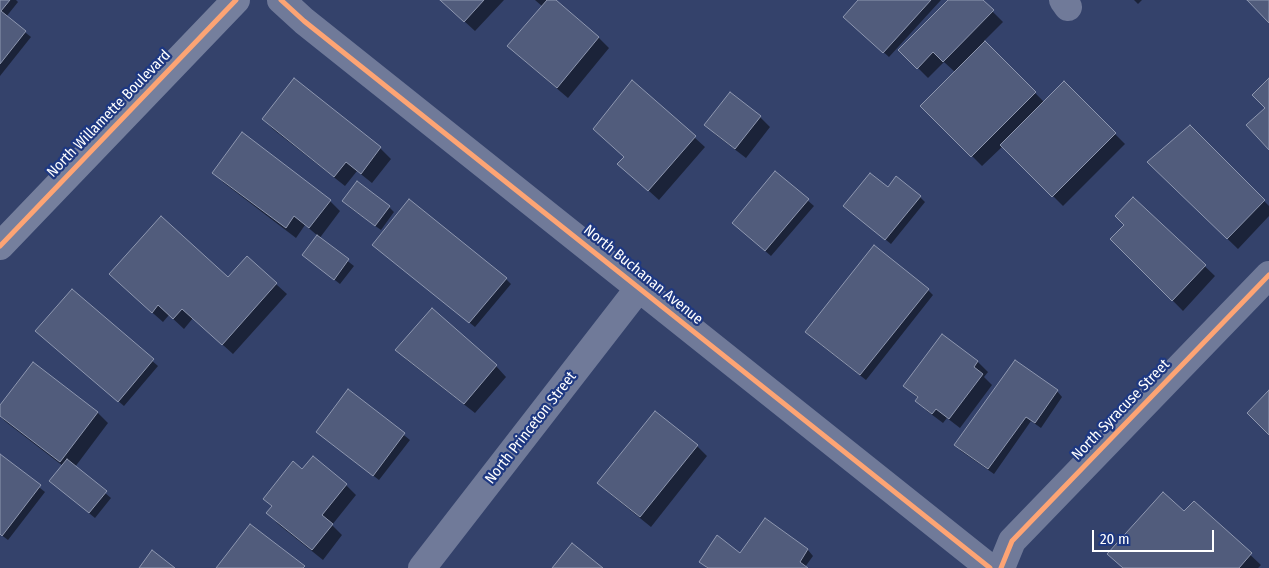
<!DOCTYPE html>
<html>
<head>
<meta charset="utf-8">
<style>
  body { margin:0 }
  #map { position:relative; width:1269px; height:568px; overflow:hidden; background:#34426b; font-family:"Fira Sans Condensed",sans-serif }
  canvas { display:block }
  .scale { position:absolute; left:1092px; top:530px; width:122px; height:22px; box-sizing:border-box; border:2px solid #fff; border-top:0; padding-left:6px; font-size:15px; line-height:18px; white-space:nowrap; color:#fff; -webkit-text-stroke:4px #1e3881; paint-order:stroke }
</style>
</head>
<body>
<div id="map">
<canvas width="1269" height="568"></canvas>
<div class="scale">20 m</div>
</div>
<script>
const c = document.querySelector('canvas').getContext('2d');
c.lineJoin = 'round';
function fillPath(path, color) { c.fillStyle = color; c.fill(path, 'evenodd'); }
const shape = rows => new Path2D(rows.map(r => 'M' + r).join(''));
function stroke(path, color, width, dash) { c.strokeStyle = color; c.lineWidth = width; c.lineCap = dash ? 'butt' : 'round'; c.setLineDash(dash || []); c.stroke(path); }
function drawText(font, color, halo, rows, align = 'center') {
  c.font = font + ' "Fira Sans Condensed",sans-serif'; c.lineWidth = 4.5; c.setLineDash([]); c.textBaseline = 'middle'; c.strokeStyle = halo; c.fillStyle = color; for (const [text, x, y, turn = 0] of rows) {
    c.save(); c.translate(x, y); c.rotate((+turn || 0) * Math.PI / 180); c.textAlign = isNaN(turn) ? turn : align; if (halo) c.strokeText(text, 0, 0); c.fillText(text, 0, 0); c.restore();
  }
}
const shadow = shape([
  [0,0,16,0,18,2,6,17,31,37,0,76],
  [441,0,504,0,475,31],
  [535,0,554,0,599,38,609,48,568,98,519,56,543,7],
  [860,0,941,0,889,57,850,22],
  [949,0,981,0,1003,22,984,41,1044,102,1064,83,1125,144,1063,206,1003,146,982,166,922,106,955,72,944,62,928,78,900,50],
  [1134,0,1142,0,1138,4],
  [294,80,380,148,391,159,372,183,357,171,345,186,274,130,263,119],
  [633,82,705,147,659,200,619,164,625,157],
  [760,117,770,127,746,158,716,135,706,125],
  [1190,127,1269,206,1269,216,1238,249,1148,162],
  [213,172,330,201,340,211,319,239,354,266,340,284,303,255,318,236,305,225,296,238,224,183],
  [776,173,814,206,771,256,739,228],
  [888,189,920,197,925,202,891,244,850,211],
  [1133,198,1215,276,1183,311,1112,239,1126,225],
  [349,207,389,207,394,212,381,230],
  [379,250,506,279,511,284,475,327],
  [247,258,287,294,233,354,193,318,184,329,169,315,163,322,121,285,228,279],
  [928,290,933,295,866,380,812,338],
  [72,291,158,366,124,406,42,336],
  [942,336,978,362,988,372,984,377,992,385,960,428,947,418,943,423,927,411,917,400,918,398,904,386],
  [397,350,496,366,506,377,475,413,407,360],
  [349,391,410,440,379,480,323,437],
  [1057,391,1062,397,1041,428,1031,421,994,474,961,451,956,445],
  [0,407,98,413,108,423,75,467,111,498,95,518,56,486,63,466,6,422,0,416],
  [697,446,707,456,651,527,609,493,598,483],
  [0,456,45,492,8,540,0,534],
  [303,470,346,485,356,495,332,525,342,535,323,560,278,524,268,513],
  [1194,502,1261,565,1258,568,1124,568,1184,512],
  [765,519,808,550,813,556,805,567,806,568,707,568,700,561,740,554]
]);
const building = shape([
  [0,0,10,0,1,11,26,31,0,64,0,0],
  [440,0,484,0,464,22,440,0],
  [547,0,556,0,599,37,557,88,507,46,547,0],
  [858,0,931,0,883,53,843,17,858,0],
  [948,0,983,0,994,10,943,62,933,52,917,69,898,50,948,0],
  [1247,0,1269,0,1269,23,1247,0],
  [985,41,1036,92,971,157,920,106,985,41],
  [294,78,381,147,361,174,346,162,334,177,262,119,294,78],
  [1269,78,1269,150,1246,125,1265,108,1252,95,1269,78],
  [632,80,696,136,648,191,617,164,624,157,593,129,632,80],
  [1064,81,1116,133,1052,197,1000,145,1064,81],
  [730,92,761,116,735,149,704,125,730,92],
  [1190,125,1265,200,1227,239,1147,162,1190,125],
  [242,132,331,200,309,228,294,216,286,228,212,173,242,132],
  [775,171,809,199,765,251,732,223,775,171],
  [870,173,888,187,896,176,921,196,885,240,843,206,870,173],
  [357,181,390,206,375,226,342,201,357,181],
  [1133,197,1206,265,1172,301,1110,239,1124,225,1115,216,1133,197],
  [409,199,507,278,469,323,372,245,409,199],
  [161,216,228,277,247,256,277,283,222,345,182,309,173,319,158,305,152,313,109,274,161,216],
  [317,235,349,259,334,280,302,255,317,235],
  [874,245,929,289,860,375,805,332,874,245],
  [72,289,154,359,118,402,35,331,72,289],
  [432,308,497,365,464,404,395,350,432,308],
  [942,334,978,361,974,367,983,374,949,419,936,409,932,414,915,401,918,397,903,386,942,334],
  [1015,360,1058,390,1035,423,1026,417,988,469,954,445,1015,360],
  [33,362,98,412,60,462,0,416,0,405,33,362],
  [348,389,405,433,373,476,316,432,348,389],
  [1269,390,1269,435,1247,413,1269,390],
  [655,411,698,445,640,517,597,483,655,411],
  [0,454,41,485,2,536,0,534,0,454],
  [313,456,347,484,322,515,333,524,312,550,266,513,272,506,263,499,293,461,302,469,313,456],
  [67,459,107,491,89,513,49,481,67,459],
  [1163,492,1184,511,1194,501,1252,553,1239,568,1123,568,1107,554,1163,492],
  [765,518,808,549,800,562,808,568,708,568,699,562,717,535,740,553,765,518],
  [250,524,305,566,303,568,216,568,250,524],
  [572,543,603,568,552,568,572,543],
  [152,550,175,568,139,568,152,550]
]);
const minor = shape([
  [281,0,304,21,990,568],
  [1063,0,1068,7],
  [422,568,639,288],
  [1001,568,1012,541,1269,275]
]);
const secondary = shape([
  [0,246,236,0]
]);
const cycleway = shape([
  [281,0,304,21,990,568],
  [0,246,236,0],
  [1001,568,1012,541,1269,275]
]);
const streetNames = [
  ["North Willamette Boulevard",109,114,-46],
  ["North Buchanan Avenue",643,275,39],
  ["North Syracuse Street",1121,410,-46],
  ["North Princeton Street",531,428,-52]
];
fillPath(shadow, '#0007');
fillPath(building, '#515c7c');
stroke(building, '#8e97b0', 1);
stroke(minor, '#707a99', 28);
stroke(secondary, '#757f9d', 28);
stroke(cycleway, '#fda474', 5);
drawText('15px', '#fff', '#1e3881', streetNames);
</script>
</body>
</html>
